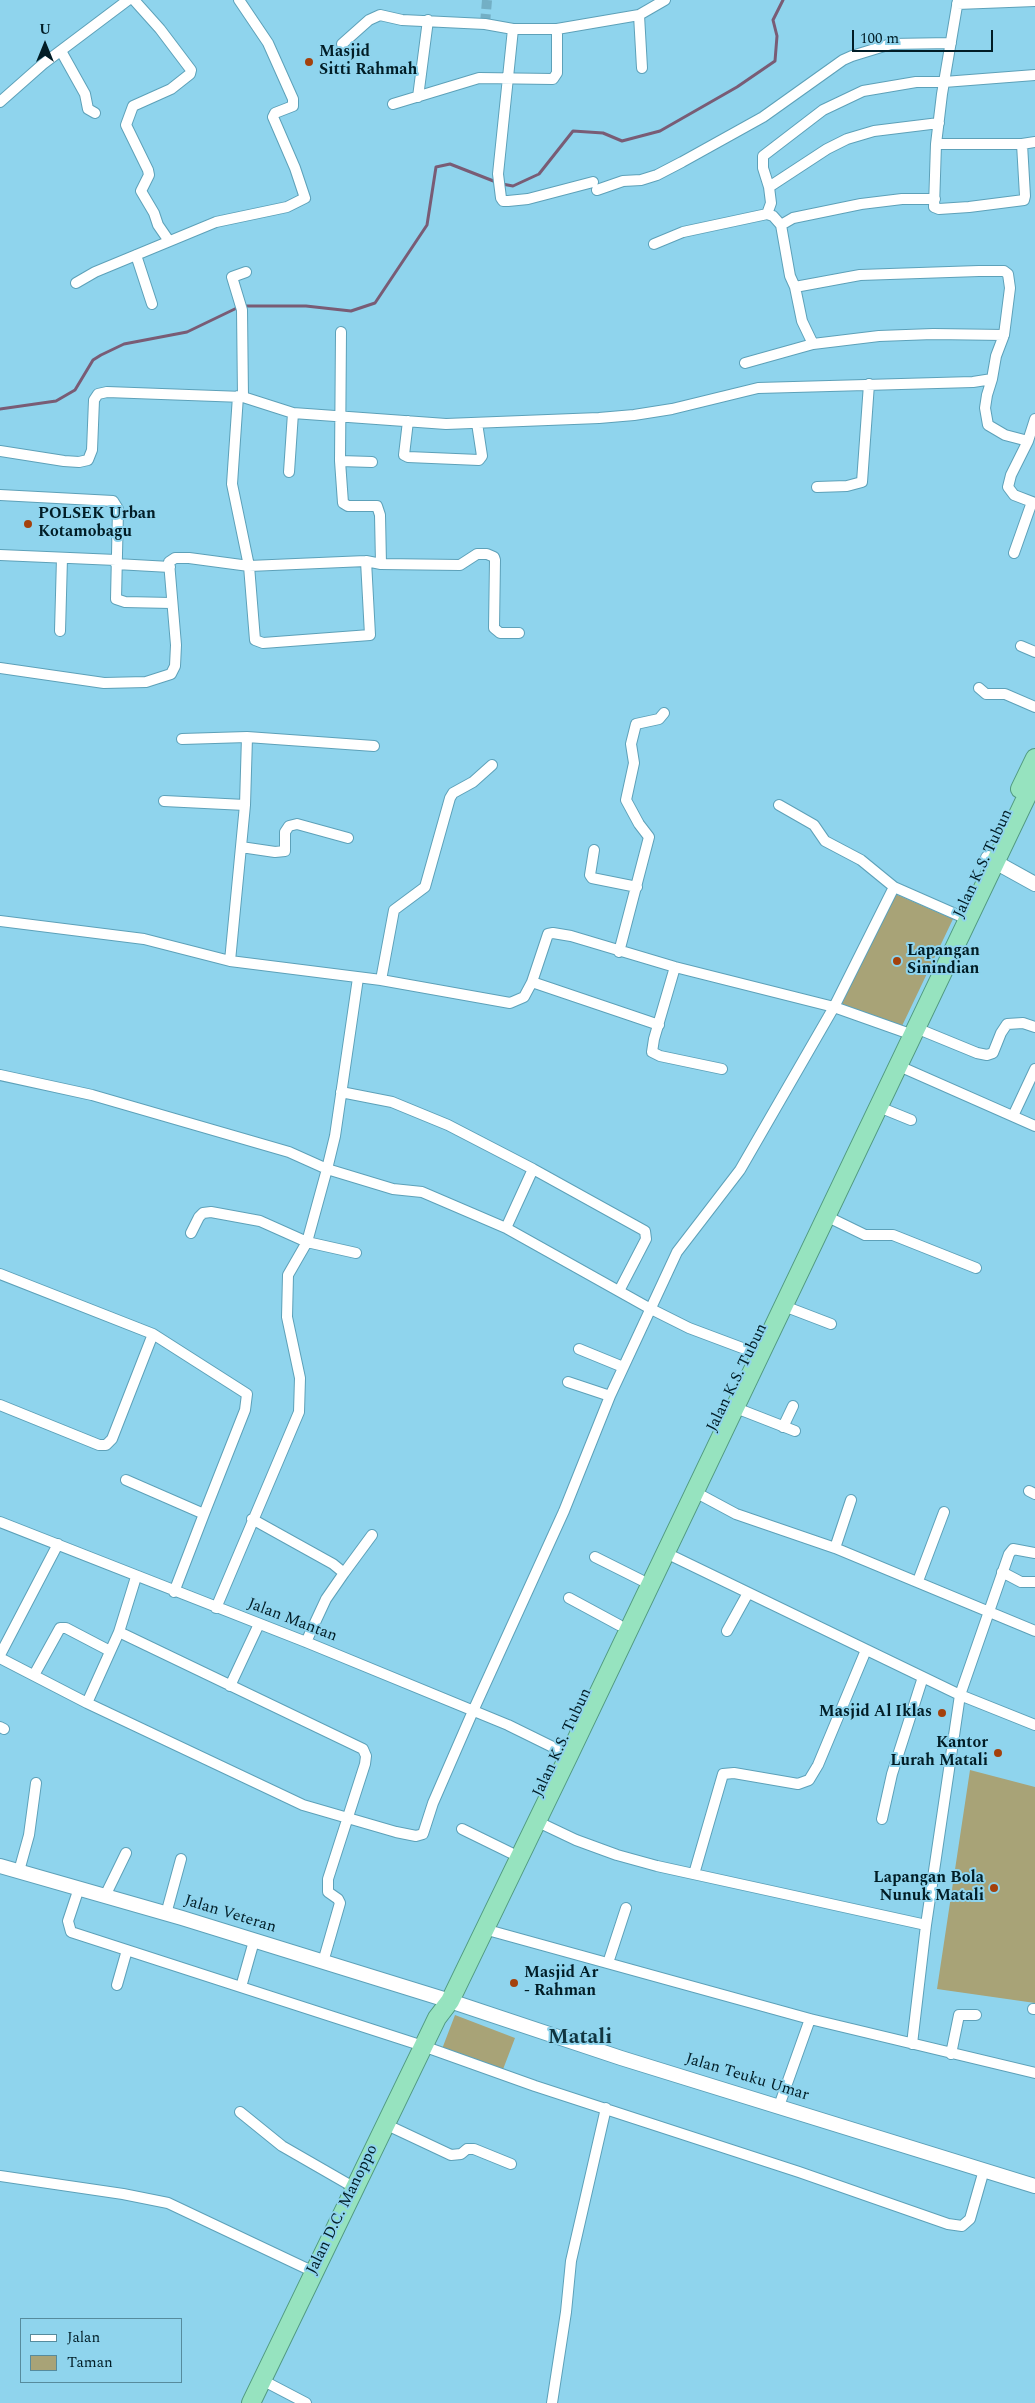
<!DOCTYPE html>
<html>
<head>
<meta charset="utf-8">
<style>
  body { margin:0 }
  #map { position:relative; width:1035px; height:2403px; overflow:hidden; background:#8fd4ed; font-family:Spectral,serif }
  canvas { display:block }
  .legend { position:absolute; left:20px; top:2318px; width:162px; height:65px; box-sizing:border-box; background:#8fd4ed; border:1px solid #568b9d; margin:0; padding:6px 9px; list-style:none; font-size:15px; color:#011d26 }
  .legend li { display:flex; align-items:center; gap:10px; height:25px }
  .legend b { width:25px; border:1px solid #568b9d }
  .north { position:absolute; left:20px; top:20px; width:50px; height:50px; -webkit-text-stroke:4px #8fd4ed; paint-order:stroke; rotate:0deg; font-size:14px; font-weight:700; line-height:20px; text-align:center; color:#011d26 }
  .north::after { content:''; display:block; margin:auto; width:18px; height:22px; background:#011d26; clip-path:polygon(50% 0,100% 100%,50% 72%,0 100%) }
  .scale { position:absolute; left:852px; top:30px; width:141px; height:22px; box-sizing:border-box; border:2px solid #011d26; border-top:0; padding-left:6px; font-size:15px; line-height:18px; white-space:nowrap; color:#011d26; -webkit-text-stroke:4px #8fd4ed; paint-order:stroke }
</style>
</head>
<body>
<div id="map">
<canvas width="1035" height="2403"></canvas>
<ul class="legend">
<li><b style="height:6px;background:#fff"></b>Jalan</li>
<li><b style="height:14px;background:#a8a377"></b>Taman</li>
</ul>
<div class="north">U</div>
<div class="scale">100 m</div>
</div>
<script>
const c = document.querySelector('canvas').getContext('2d');
c.lineJoin = 'round';
function fillPath(path, color) { c.fillStyle = color; c.fill(path, 'evenodd'); }
const shape = rows => new Path2D(rows.map(r => 'M' + r).join(''));
function stroke(path, color, width, dash) { c.strokeStyle = color; c.lineWidth = width; c.lineCap = dash ? 'butt' : 'round'; c.setLineDash(dash || []); c.stroke(path); }
function drawText(font, color, halo, rows, align = 'center') {
  c.font = font + ' Spectral,serif'; c.lineWidth = 4; c.setLineDash([]); c.textBaseline = 'middle'; c.strokeStyle = halo; c.fillStyle = color; for (const [text, x, y, turn = 0] of rows) {
    c.save(); c.translate(x, y); c.rotate((+turn || 0) * Math.PI / 180); c.textAlign = isNaN(turn) ? turn : align; if (halo) c.strokeText(text, 0, 0); c.fillText(text, 0, 0); c.restore();
  }
}
const green = shape([
  [893,893,953,919,902,1026,842,1004],
  [970,1770,1035,1787,1035,2003,937,1989],
  [455,2015,515,2038,502,2072,442,2049]
]);
const stream = shape([
  [502,184,513,186,539,174,573,131,603,133,622,141,660,131,737,87,775,61,777,36,773,20,783,0],
  [0,409,56,401,75,390,93,360,101,355,124,344,187,332,241,306,306,306,351,311,375,303,427,225,436,167,450,164,496,182]
]);
const minorTunnel = shape([
  [485,24,487,0]
]);
const minor = shape([
  [134,0,160,29,191,70,190,74,171,89,133,106,126,125,148,170,149,175,141,191,154,213,158,225,169,241],
  [958,0,942,94,936,144,934,207,939,209,969,207,1024,200,1025,196,1022,144],
  [957,4,1035,1],
  [639,15,642,68],
  [513,29,498,174,501,198,503,201,508,201,528,199,593,182],
  [342,44,369,20,380,15,402,20,485,24,513,29,557,29,639,15,665,0],
  [61,51,85,94,88,109,95,113],
  [418,97,428,20],
  [0,102,43,64,128,0],
  [393,104,479,78,553,79,557,73,557,29],
  [936,144,1022,144,1035,142],
  [769,187,763,168,763,156,823,110,863,91,916,82,944,82,1035,75],
  [597,190,623,181,641,180,657,175,682,162,763,117,843,60,852,56,891,44,951,43],
  [935,199,902,199,861,204,793,218,781,225,773,216,767,214,771,203,769,187,827,149,847,139,874,131,939,123],
  [781,225,790,276,795,287,860,275,979,271,1004,271,1008,274,1010,288,1004,335,996,356,992,379],
  [654,244,683,232,767,214],
  [136,255,152,304],
  [76,283,95,272,216,222,287,207,305,198,295,168,273,117,275,113,293,106,293,99,268,43,239,0],
  [795,287,802,321,813,344,879,336,933,334,1004,335],
  [341,332,340,461,343,503,348,506,377,506,380,515,381,564],
  [745,363,813,344],
  [238,396,232,484,249,566,255,640,263,643,370,635,366,561],
  [243,397,242,310,232,277,246,272],
  [1035,419,1028,441,1011,475,1008,487,1014,495,1035,503],
  [408,421,404,455,408,457,479,460,482,456,477,423],
  [0,451,64,461,79,462,88,460,92,450,94,400,98,394,107,392,243,397,293,413,446,424,599,418,634,415,672,409,758,388,973,382,992,379,987,395,985,408,988,425,1005,435,1028,441],
  [340,461,372,462],
  [289,472,293,413],
  [817,487,847,486,862,482,869,384],
  [0,495,113,501,118,509,116,599,125,602,171,603],
  [1014,553,1032,502],
  [0,555,116,560],
  [116,564,170,567],
  [60,631,62,558],
  [1021,646,1035,652],
  [0,668,104,683,146,682,171,674,175,666,176,645,169,562,175,558,189,558,249,566,366,561,381,564,460,565,477,554,487,554,494,557,495,560,494,628,500,633,519,633],
  [979,688,986,694,1005,694,1035,707],
  [182,739,247,737,374,746],
  [164,801,245,805],
  [779,805,814,825,825,841,861,860,894,887],
  [241,847,275,852,285,851,285,832,289,826,297,824,348,838],
  [594,850,590,875,592,878,637,887],
  [0,921,144,939,230,961,381,980,510,1003,524,997,532,982,548,934,553,933,571,936,675,967,834,1007,740,1170,677,1252,610,1396,564,1511,473,1711,433,1803,423,1834,416,1836,396,1832,303,1805,87,1703,0,1658],
  [619,952,649,837,639,824,626,800,634,763,631,744,636,724,659,719,664,713],
  [230,961,245,805,247,737],
  [675,967,654,1039,652,1052,660,1056,722,1069],
  [381,980,394,910,425,887,450,798,453,793,473,782,492,765],
  [532,982,659,1025],
  [916,1028,977,1053,987,1055,993,1053,1001,1033,1007,1024,1023,1023,1035,1027],
  [913,1035,834,1007,894,887,960,916],
  [899,1066,1035,1126],
  [0,1075,92,1095,289,1152,327,1169,393,1189,422,1192,506,1228,649,1308,689,1328,761,1355],
  [341,1092,392,1102,448,1125,533,1169,645,1231,646,1239,619,1291],
  [879,1107,911,1120],
  [1013,1116,1035,1069],
  [826,1216,865,1235,893,1235,976,1268],
  [506,1228,533,1169],
  [191,1233,199,1217,203,1213,211,1212,260,1221,307,1242,356,1253],
  [0,1274,153,1334,112,1439,106,1445,99,1445,0,1405],
  [784,1306,831,1324],
  [153,1334,247,1394,245,1410,204,1514],
  [579,1349,623,1367],
  [568,1382,610,1396],
  [736,1408,795,1431],
  [783,1427,793,1406],
  [126,1480,204,1514,174,1592],
  [1029,1491,1035,1494],
  [695,1492,736,1514,835,1548,1035,1631],
  [252,1519,333,1564,344,1573,326,1599,306,1642],
  [0,1522,306,1642,508,1725,569,1755],
  [835,1548,851,1500],
  [666,1553,960,1695,1035,1725],
  [595,1557,641,1580],
  [1002,1572,1021,1582,1035,1582],
  [344,1573,372,1535],
  [918,1581,944,1512],
  [569,1598,619,1625],
  [216,1608,299,1412,300,1378,287,1317,288,1275,307,1242,327,1169,335,1136,358,978],
  [727,1631,748,1593],
  [119,1632,136,1577],
  [0,1655,58,1544],
  [34,1675,60,1628,66,1628,110,1651],
  [230,1686,259,1624],
  [87,1703,119,1632,363,1749,366,1756,365,1764,328,1879,328,1892,338,1899,340,1903,323,1962],
  [0,1727,4,1729],
  [882,1819,892,1774,923,1677],
  [536,1821,576,1840,617,1855,657,1866,926,1925],
  [462,1829,511,1853],
  [19,1871,29,1835,36,1783],
  [694,1874,723,1774,734,1773,798,1784,809,1780,818,1765,866,1650],
  [79,1888,68,1921,71,1932,423,2046,535,2086,799,2172,948,2224,962,2226,970,2219,984,2170],
  [105,1896,126,1853],
  [166,1914,181,1859],
  [484,1929,810,2019,1035,2073],
  [608,1963,626,1908],
  [117,1985,127,1950],
  [241,1987,254,1941],
  [1033,2009,1035,2009],
  [912,2044,926,1925,960,1695,1009,1554,1013,1549,1035,1553],
  [951,2054,959,2015,976,2015],
  [779,2106,810,2019],
  [240,2112,282,2146,355,2188],
  [385,2124,451,2155,461,2154,467,2149,474,2149,511,2164],
  [0,2176,123,2194,168,2203,314,2272],
  [262,2380,306,2403],
  [552,2403,566,2312,571,2261,606,2108]
]);
const tertiary = shape([
  [988,858,1035,884],
  [0,1866,182,1918,450,2001,621,2058,1035,2186]
]);
const trunk = shape([
  [1020,789,1035,758],
  [251,2403,437,2018,450,2001,569,1755,1035,779]
]);
const markers = [
  [309,62,5,"#a4410c"],
  [28,524,5,"#a4410c"],
  [897,961,5,"#a4410c"],
  [942,1713,5,"#a4410c"],
  [998,1753,5,"#a4410c"],
  [994,1888,5,"#a4410c"],
  [514,1983,5,"#a4410c"]
];
const poiNames = [
  ["Masjid",319,53],
  ["Sitti Rahmah",319,71],
  ["POLSEK Urban",38,515],
  ["Kotamobagu",38,533],
  ["Lapangan",907,952],
  ["Sinindian",907,970],
  ["Masjid Al Iklas",932,1713,"right"],
  ["Kantor",988,1744,"right"],
  ["Lurah Matali",988,1762,"right"],
  ["Lapangan Bola",984,1879,"right"],
  ["Nunuk Matali",984,1897,"right"],
  ["Masjid Ar",524,1974],
  ["- Rahman",524,1992]
];
const streetNames = [
  ["Jalan K.S. Tubun",984,864,-65],
  ["Jalan K.S. Tubun",738,1378,-64],
  ["Jalan Mantan",292,1621,21],
  ["Jalan K.S. Tubun",563,1743,-65],
  ["Jalan Veteran",230,1915,17],
  ["Jalan Teuku Umar",747,2078,17],
  ["Jalan D.C. Manoppo",343,2210,-64]
];
const districtNames = [
  ["Matali",580,2039]
];
fillPath(green, '#a8a377');
stroke(stream, '#795c75', 3);
stroke(minorTunnel, '#73afc5', 10, [10, 5]);
stroke(minor, '#5da1b9', 12);
stroke(tertiary, '#5da1b9', 16);
stroke(trunk, '#50997f', 20);
stroke(minor, '#fff', 10);
stroke(tertiary, '#fff', 14);
stroke(trunk, '#96e3bf', 18);
for (const [x, y, r, color] of markers) { const dot = new Path2D(); dot.arc(x, y, r, 0, 2 * Math.PI); c.fillStyle = color; c.fill(dot); stroke(dot, '#8fd4ed', 2); }
drawText('bold 16px', '#011d26', '#8fd4ed', poiNames, 'left');
drawText('16px', '#011d26', '#8fd4ed', streetNames);
drawText('bold 21px', '#113641', '#8fd4ed', districtNames);
</script>
</body>
</html>
